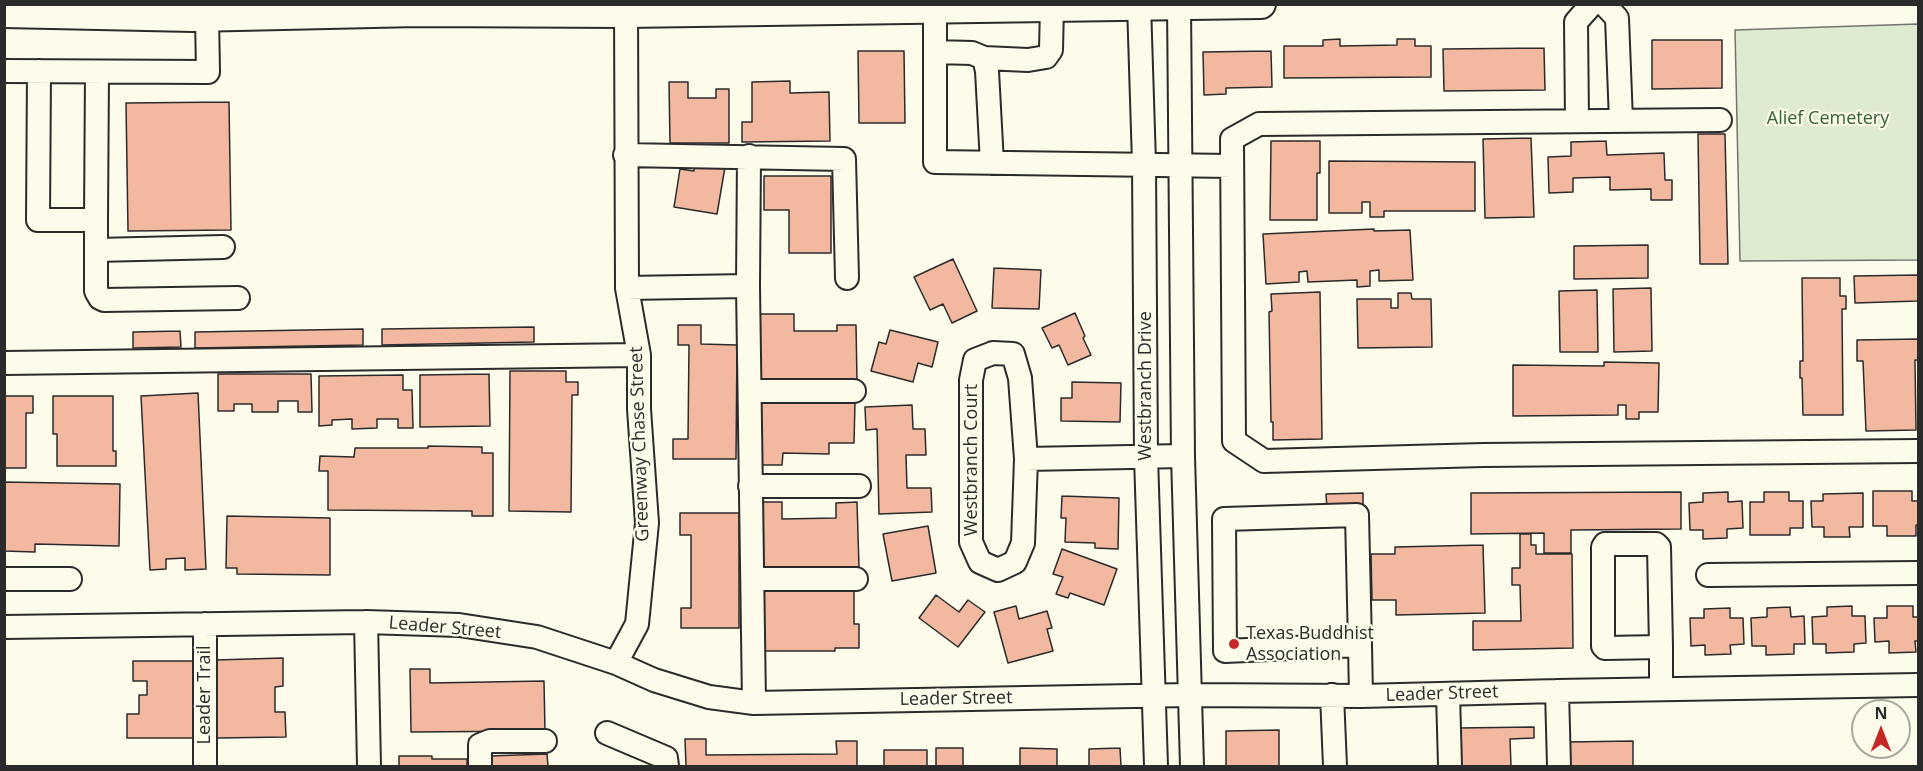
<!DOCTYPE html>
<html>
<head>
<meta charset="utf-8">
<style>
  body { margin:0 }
  #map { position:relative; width:1923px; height:771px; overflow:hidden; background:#fdfbea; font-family:"Open Sans",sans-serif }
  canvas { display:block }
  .frame { position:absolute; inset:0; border:6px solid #2b2b2b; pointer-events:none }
  .north { position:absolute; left:1851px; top:699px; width:60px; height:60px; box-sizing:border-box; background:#fdfbea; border:2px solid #a9a89e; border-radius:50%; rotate:0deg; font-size:16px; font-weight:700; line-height:24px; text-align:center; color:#2b2b2b }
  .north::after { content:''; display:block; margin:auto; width:21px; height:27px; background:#c62828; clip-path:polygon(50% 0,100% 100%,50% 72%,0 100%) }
</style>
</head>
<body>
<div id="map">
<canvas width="1923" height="771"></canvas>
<div class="frame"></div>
<div class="north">N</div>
</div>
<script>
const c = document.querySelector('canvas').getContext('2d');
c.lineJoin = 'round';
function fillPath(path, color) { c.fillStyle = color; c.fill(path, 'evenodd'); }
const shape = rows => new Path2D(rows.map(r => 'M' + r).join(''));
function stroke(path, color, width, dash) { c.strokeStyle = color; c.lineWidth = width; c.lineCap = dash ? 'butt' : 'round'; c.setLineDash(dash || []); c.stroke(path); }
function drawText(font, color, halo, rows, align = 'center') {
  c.font = font + ' "Open Sans",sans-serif'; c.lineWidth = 4.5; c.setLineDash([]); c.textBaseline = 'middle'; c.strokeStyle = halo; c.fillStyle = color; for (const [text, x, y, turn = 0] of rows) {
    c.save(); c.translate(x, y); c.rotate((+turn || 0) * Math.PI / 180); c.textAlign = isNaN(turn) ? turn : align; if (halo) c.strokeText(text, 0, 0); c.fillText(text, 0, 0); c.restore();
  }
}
const green = shape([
  [1918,24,1918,260,1740,261,1735,30,1918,24]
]);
const building = shape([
  [1340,39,1340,46,1397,45,1397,39,1415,39,1415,46,1431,46,1431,77,1284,78,1284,46,1323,46,1323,40,1340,39],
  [1652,40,1722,40,1722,88,1652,89,1652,40],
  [1544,48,1545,90,1444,91,1443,49,1544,48],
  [858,51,904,51,905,123,859,123,858,51],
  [1271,51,1272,87,1226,88,1226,94,1204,95,1203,52,1271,51],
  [790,81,790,93,829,92,830,141,742,142,742,122,752,122,752,82,790,81],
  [669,82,688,82,688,98,716,98,716,89,729,89,729,143,670,143,669,82],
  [229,102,231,230,128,231,126,103,229,102],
  [1698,134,1725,134,1728,264,1700,264,1698,134],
  [1531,138,1534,217,1485,218,1483,139,1531,138],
  [1271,141,1320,141,1320,173,1317,173,1317,220,1270,220,1271,141],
  [1606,141,1607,155,1664,153,1665,180,1672,180,1672,200,1651,200,1651,189,1610,190,1610,177,1573,178,1573,192,1549,193,1548,157,1571,156,1571,142,1606,141],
  [1329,161,1475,162,1475,211,1384,211,1384,217,1370,217,1370,202,1362,202,1362,213,1329,213,1329,161],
  [695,162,725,167,717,214,674,207,680,169,694,171,695,162],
  [764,176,831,176,831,253,789,253,789,210,764,210,764,176],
  [1374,229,1374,231,1410,230,1413,280,1379,281,1379,270,1370,271,1370,286,1357,287,1357,280,1308,282,1307,271,1299,272,1299,282,1266,284,1263,234,1374,229],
  [1648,245,1648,278,1574,279,1574,246,1648,245],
  [953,259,977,311,952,323,943,304,930,310,914,277,953,259],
  [994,268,1041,270,1039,309,992,308,994,268],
  [1918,275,1918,301,1855,303,1854,276,1918,275],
  [1802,278,1840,278,1840,296,1846,296,1846,309,1842,309,1843,415,1803,415,1802,378,1800,378,1800,361,1803,361,1802,278],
  [1651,288,1652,351,1614,352,1613,289,1651,288],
  [1597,290,1598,352,1560,352,1559,291,1597,290],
  [1320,292,1322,439,1273,440,1273,422,1271,422,1269,312,1272,311,1271,294,1320,292],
  [1398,293,1411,293,1412,299,1431,299,1432,347,1358,348,1357,299,1391,299,1391,308,1398,308,1398,293],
  [1075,313,1085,336,1083,338,1091,355,1068,365,1059,345,1052,348,1042,328,1075,313],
  [760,314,794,314,794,331,837,331,837,325,856,325,857,380,760,381,760,314],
  [678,325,701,325,701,344,737,345,736,459,673,459,673,439,688,439,689,345,678,345,678,325],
  [534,327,534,342,382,345,382,329,534,327],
  [363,329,363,345,195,348,195,332,363,329],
  [890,330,938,342,932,367,918,363,913,382,871,371,879,342,886,344,890,330],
  [180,331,181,347,133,348,133,332,180,331],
  [1918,339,1918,360,1915,360,1916,430,1866,431,1863,361,1857,361,1857,340,1918,339],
  [1604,362,1659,363,1658,412,1639,412,1639,419,1626,419,1626,405,1618,405,1618,415,1513,416,1513,365,1604,366,1604,362],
  [510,371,566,371,566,382,578,382,578,395,572,395,571,512,509,511,510,371],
  [218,374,311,374,312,412,298,412,298,401,278,401,278,412,252,412,252,404,234,404,234,411,218,411,218,374],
  [489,374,490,426,420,427,420,375,489,374],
  [403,375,403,390,412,390,413,428,398,428,398,419,377,419,377,428,352,429,352,419,332,420,332,425,319,426,319,376,403,375],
  [1072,382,1121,383,1120,422,1061,421,1061,398,1072,398,1072,382],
  [198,393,206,569,185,570,185,558,166,559,166,569,150,570,141,396,198,393],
  [4,396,33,396,33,413,26,413,26,468,4,468,4,396],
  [53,396,113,396,113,451,116,451,116,466,57,466,57,434,53,434,53,396],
  [761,402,855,402,854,443,829,443,829,454,783,453,782,465,760,465,761,402],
  [912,405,913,429,925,429,926,455,906,455,907,488,931,488,932,512,879,514,877,429,866,430,865,407,912,405],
  [428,446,482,447,482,453,493,453,493,516,472,516,472,511,328,510,328,471,319,471,320,456,354,457,355,448,428,448,428,446],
  [4,482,120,484,119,546,35,544,35,552,4,551,4,482],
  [1873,491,1912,491,1912,501,1918,501,1918,525,1916,525,1916,536,1887,536,1887,526,1873,526,1873,491],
  [1681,492,1681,529,1571,530,1571,553,1544,553,1544,533,1471,534,1471,493,1681,492],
  [1728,492,1728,502,1742,501,1743,528,1727,529,1727,538,1703,539,1703,530,1690,530,1689,503,1703,502,1703,493,1728,492],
  [1764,492,1789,492,1789,501,1803,501,1803,528,1790,528,1790,535,1750,535,1750,502,1764,502,1764,492],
  [1363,493,1363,508,1327,509,1326,494,1363,493],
  [1863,493,1863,527,1849,527,1850,537,1824,537,1824,527,1812,527,1811,501,1823,501,1823,494,1863,493],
  [1062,496,1119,498,1118,549,1095,548,1095,543,1065,542,1066,518,1061,518,1062,496],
  [762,502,782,502,782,519,836,518,836,503,857,502,859,567,763,568,762,502],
  [680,513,739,513,739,628,681,628,681,608,691,608,691,535,680,535,680,513],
  [227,516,330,518,330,575,237,574,237,568,226,568,227,516],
  [928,526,936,573,892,581,883,534,928,526],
  [1520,534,1531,534,1531,545,1536,545,1536,554,1572,554,1573,648,1473,650,1473,621,1521,621,1520,585,1512,585,1512,568,1520,568,1520,534],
  [1483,545,1485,613,1396,615,1396,600,1372,600,1371,554,1395,554,1395,547,1483,545],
  [1062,549,1117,569,1104,605,1070,593,1068,598,1056,594,1063,577,1053,574,1062,549],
  [763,589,854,590,854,624,859,624,859,648,835,648,835,651,762,651,763,589],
  [936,595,959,612,968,600,985,612,958,647,919,618,936,595],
  [1016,606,1019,619,1047,611,1052,628,1047,629,1053,651,1008,663,994,612,1016,606],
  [1852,606,1852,616,1865,616,1866,643,1854,644,1854,652,1826,653,1826,644,1813,644,1812,617,1827,616,1827,607,1852,606],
  [1887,606,1913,606,1913,617,1918,617,1918,641,1915,641,1916,652,1889,653,1889,641,1875,642,1874,618,1887,618,1887,606],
  [1790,607,1791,617,1804,616,1805,644,1794,644,1794,654,1766,655,1766,646,1752,646,1751,618,1767,617,1767,608,1790,607],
  [1730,608,1730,618,1743,618,1744,644,1730,645,1731,654,1705,655,1705,645,1691,646,1690,618,1704,618,1704,609,1730,608],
  [283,658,283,686,275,687,275,712,285,712,286,737,217,738,215,660,283,658],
  [133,661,194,661,194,738,127,738,127,714,139,714,139,695,147,695,147,681,133,681,133,661],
  [410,669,430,669,430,683,544,681,545,731,411,732,410,669],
  [1534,727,1534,738,1510,739,1511,766,1458,766,1457,728,1534,727],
  [1279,730,1279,766,1226,766,1226,731,1279,730],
  [685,739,706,739,706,755,837,754,836,741,857,741,857,766,686,766,685,739],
  [1633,741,1633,766,1567,766,1567,742,1633,741],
  [936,748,963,748,963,766,936,766,936,748],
  [1020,748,1057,749,1057,766,1020,766,1020,748],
  [1120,748,1121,766,1089,766,1089,749,1120,748],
  [884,750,927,750,927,766,884,766,884,750],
  [547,754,548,766,489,766,489,756,547,754],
  [399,756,432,756,432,759,467,759,467,766,399,766,399,756]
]);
const minor = shape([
  [1139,4,1144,163,1146,457,1156,766],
  [1179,4,1183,456,1192,766],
  [1604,4,1617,18,1621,121],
  [935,8,935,162,1232,166],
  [935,52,972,53,984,58,987,71,992,163],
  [984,58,1028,60,1046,57,1051,50,1052,7],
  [4,71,208,72,207,17],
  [39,71,38,220,96,220,97,72],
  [1577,120,1576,22,1592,4],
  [1720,120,1259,124,1232,139,1234,441,1264,461,1483,455,1918,451],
  [625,155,844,159,847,278],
  [749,156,748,286,754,703],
  [96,220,96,291,100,298,104,300,238,298],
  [96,250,223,247],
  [627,288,748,286],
  [993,353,1013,354,1020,378,1026,459,1023,543,1015,562,998,570,980,562,971,542,971,380,975,360,993,353],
  [4,363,639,355],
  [750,391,854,391],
  [1026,459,1183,456],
  [750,486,859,486],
  [1357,515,1360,645,1225,651,1224,519,1357,515],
  [1708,575,1918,573],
  [4,579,70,579],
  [753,579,856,579],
  [366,622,369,766],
  [205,624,205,766],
  [4,627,366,622,459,625,537,637,616,663,654,680,709,697,754,703,1188,695,1361,696,1557,691,1918,685],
  [1360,645,1361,696],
  [1661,647,1605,648,1603,646,1603,547,1605,544,1656,544,1659,547,1661,647,1661,689],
  [616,663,637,624,647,523,639,409,639,355,627,288,626,4],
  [1557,691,1559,766],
  [1448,694,1450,766],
  [1332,695,1335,766],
  [607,733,666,758,667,766],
  [480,766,480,745,490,741,545,741]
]);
const major = shape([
  [4,13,193,17,418,12,626,13,1261,4]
]);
const markers = [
  [1234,644,6,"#c62828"]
];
const parkNames = [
  ["Alief Cemetery",1828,119]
];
const streetNames = [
  ["Westbranch Drive",1146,386,-90],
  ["Greenway Chase Street",640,444,-92],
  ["Westbranch Court",972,460,-90],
  ["Leader Street",445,628,5],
  ["Leader Street",1442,694,-2],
  ["Leader Trail",205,695,-90],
  ["Leader Street",956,699,-1]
];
const poiNames = [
  ["Texas Buddhist",1246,634],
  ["Association",1246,655]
];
fillPath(green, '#deebd1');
stroke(green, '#74746e', 1.5);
fillPath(building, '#f2b8a0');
stroke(building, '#2b2b2b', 1.5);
stroke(minor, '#2b2b2b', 26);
stroke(major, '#2b2b2b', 32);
stroke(minor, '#fdfbea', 22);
stroke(major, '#fdfbea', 28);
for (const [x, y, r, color] of markers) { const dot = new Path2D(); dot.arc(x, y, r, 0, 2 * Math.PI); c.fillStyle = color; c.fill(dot); stroke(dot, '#fdfbea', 2); }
drawText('18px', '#34623c', '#fdfbea', parkNames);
drawText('18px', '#2b2b2b', '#fdfbea', streetNames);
drawText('18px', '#2b2b2b', '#fdfbea', poiNames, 'left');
</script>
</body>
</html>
